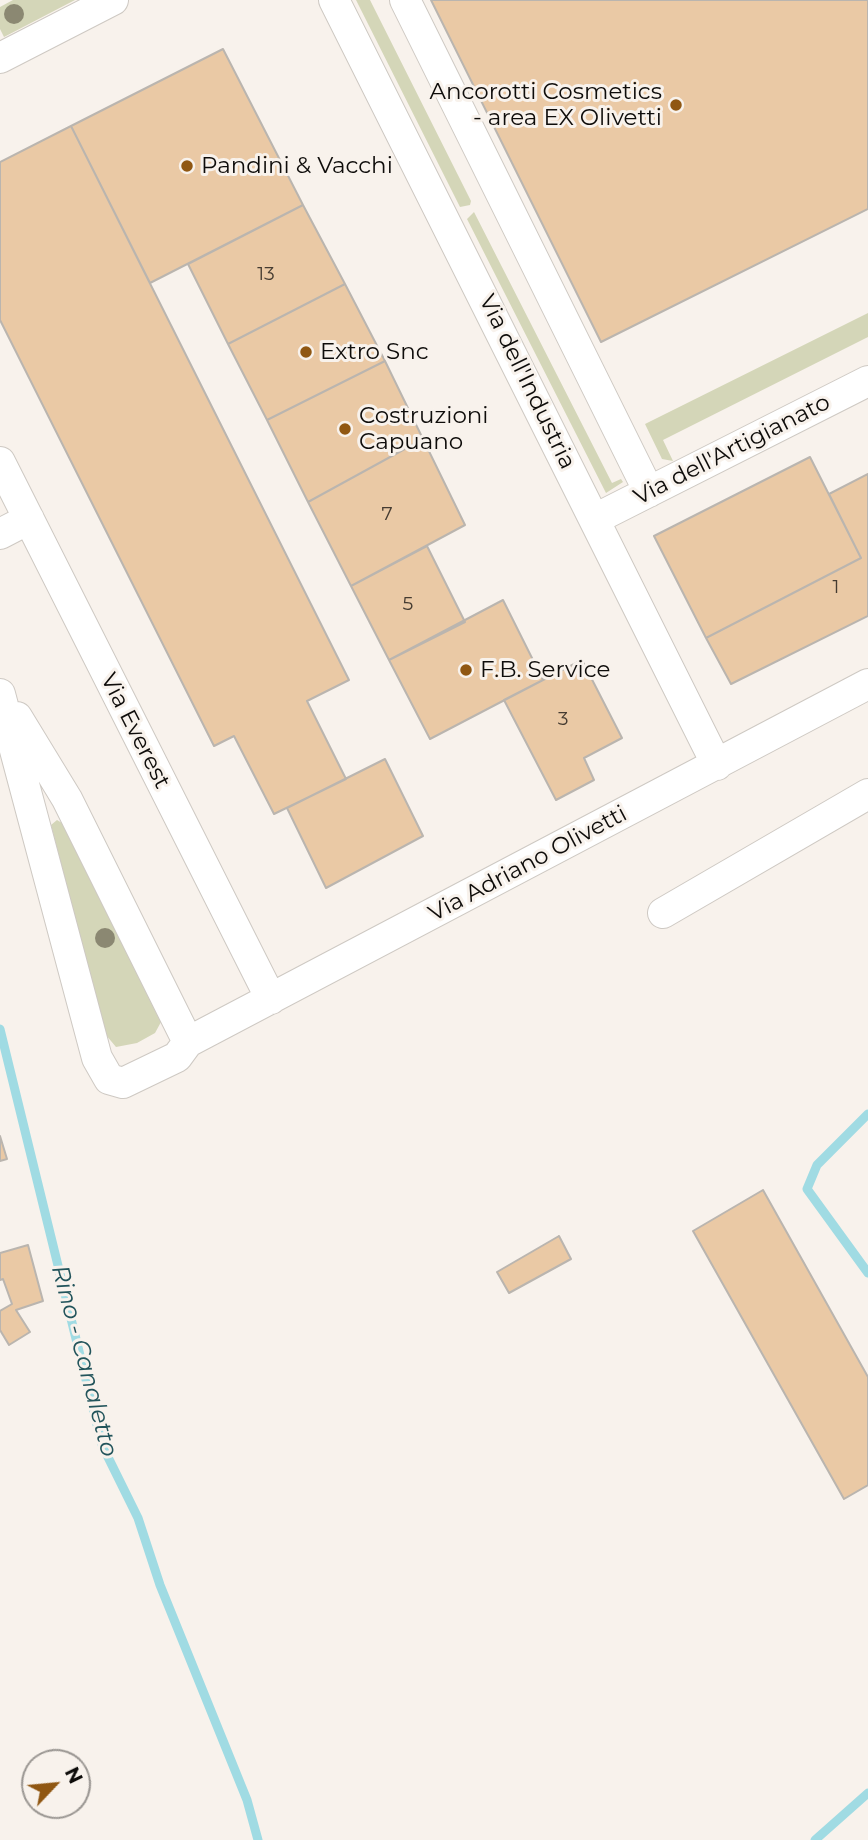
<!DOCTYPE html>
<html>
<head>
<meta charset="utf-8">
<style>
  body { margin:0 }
  #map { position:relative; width:868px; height:1840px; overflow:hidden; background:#f8f2ec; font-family:Montserrat,sans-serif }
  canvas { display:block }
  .north { position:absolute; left:21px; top:1749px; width:70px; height:70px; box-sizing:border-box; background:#f8f2ec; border:2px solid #9a9692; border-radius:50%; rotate:64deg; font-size:19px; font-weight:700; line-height:28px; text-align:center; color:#0e0c0a }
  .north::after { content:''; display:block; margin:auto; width:24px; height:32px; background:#905712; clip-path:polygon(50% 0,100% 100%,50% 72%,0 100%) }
</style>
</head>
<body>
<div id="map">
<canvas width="868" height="1840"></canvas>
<div class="north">N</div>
</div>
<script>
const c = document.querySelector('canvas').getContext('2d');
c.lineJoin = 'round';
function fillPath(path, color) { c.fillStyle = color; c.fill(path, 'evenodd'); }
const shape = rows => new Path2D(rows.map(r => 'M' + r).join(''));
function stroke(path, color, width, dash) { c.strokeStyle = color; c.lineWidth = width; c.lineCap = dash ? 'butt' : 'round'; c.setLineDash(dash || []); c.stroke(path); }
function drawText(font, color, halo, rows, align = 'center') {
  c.font = font + ' Montserrat,sans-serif'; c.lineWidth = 6; c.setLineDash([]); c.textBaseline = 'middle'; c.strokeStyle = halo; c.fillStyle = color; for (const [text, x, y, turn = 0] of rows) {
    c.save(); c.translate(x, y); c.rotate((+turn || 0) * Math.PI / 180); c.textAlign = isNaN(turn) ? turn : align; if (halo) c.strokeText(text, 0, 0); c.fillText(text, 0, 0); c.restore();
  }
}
const green = shape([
  [13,0,75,0,4,37,0,29,0,7],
  [356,0,370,0,471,201,470,205,460,207],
  [474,212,612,483,621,479,623,482,606,493,467,219],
  [868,313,868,337,663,440,673,461,662,459,645,424],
  [57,820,62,823,161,1022,155,1033,137,1043,116,1047,106,1035,51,825]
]);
const stream = shape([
  [0,1029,102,1445,138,1518,160,1585,247,1800,258,1840],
  [868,1114,817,1165,807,1189,868,1273],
  [815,1840,868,1793]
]);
const building = shape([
  [431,0,868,0,868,209,601,342,431,0],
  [223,49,303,205,150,283,71,126,223,49],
  [71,126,349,680,307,701,346,779,274,814,234,736,214,746,0,320,0,162,71,126],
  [303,205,345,284,228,344,188,264,303,205],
  [345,284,385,361,267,420,228,344,345,284],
  [385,361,423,439,308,502,267,420,385,361],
  [423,439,465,525,351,586,308,502,423,439],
  [810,457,861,558,706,638,654,536,810,457],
  [868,474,868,616,731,684,706,638,861,558,829,494,868,474],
  [427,546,465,622,389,660,351,586,427,546],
  [503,600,543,680,430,739,389,660,503,600],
  [582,660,622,738,584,758,594,780,556,800,504,700,582,660],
  [385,759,423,836,326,888,287,808,385,759],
  [0,1136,7,1159,0,1161,0,1136],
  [763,1190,868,1377,868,1485,844,1499,693,1231,763,1190],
  [559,1236,571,1259,509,1293,497,1272,559,1236],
  [28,1245,43,1301,16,1310,30,1332,9,1345,0,1330,0,1311,12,1304,3,1279,0,1280,0,1253,28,1245]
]);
const street = shape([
  [334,0,717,765],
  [405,0,649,492],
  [0,58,113,0],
  [0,462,271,999],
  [595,519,868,381],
  [0,534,29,519],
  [0,694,97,1058,109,1079,123,1083,177,1057,188,1042,868,684],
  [17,717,67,799,188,1042],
  [663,913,868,794]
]);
const trees = [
  [14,14],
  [105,938]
];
const markers = [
  [676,105,7,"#905712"],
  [187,166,7,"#905712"],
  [306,352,7,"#905712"],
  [345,429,7,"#905712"],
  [466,670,7,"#905712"]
];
const numberNames = [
  ["13",266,274],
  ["7",387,514],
  ["1",836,587],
  ["5",408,604],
  ["3",563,719]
];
const poiNames = [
  ["Ancorotti Cosmetics",662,92,"right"],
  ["- area EX Olivetti",662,118,"right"],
  ["Pandini & Vacchi",201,166],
  ["Extro Snc",320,352],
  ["Costruzioni",359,416],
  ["Capuano",359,442],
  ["F.B. Service",480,670]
];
const streetNames = [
  ["Via dell'Industria",527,382,64],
  ["Via dell'Artigianato",732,450,-27],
  ["Via Everest",135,731,63],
  ["Via Adriano Olivetti",528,864,-28]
];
const waterNames = [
  ["Rino - Canaletto",84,1361,75]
];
fillPath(green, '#d4d6b8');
stroke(stream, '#a0dbe3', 9);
fillPath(building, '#eac9a5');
stroke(building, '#bab5af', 2);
stroke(street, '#cec9c3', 32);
stroke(street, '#fff', 30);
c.fillStyle = '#8b8872';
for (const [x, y] of trees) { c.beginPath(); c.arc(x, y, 10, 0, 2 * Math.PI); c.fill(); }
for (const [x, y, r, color] of markers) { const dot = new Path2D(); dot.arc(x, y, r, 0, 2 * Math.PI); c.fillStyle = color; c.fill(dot); stroke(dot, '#f8f2ec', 2.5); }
drawText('19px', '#453b31', null, numberNames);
drawText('23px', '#0e0c0a', '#f8f2ec', poiNames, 'left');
drawText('23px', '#0e0c0a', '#f8f2ec', streetNames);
drawText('italic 24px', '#22545b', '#f8f2ec', waterNames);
</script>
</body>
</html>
